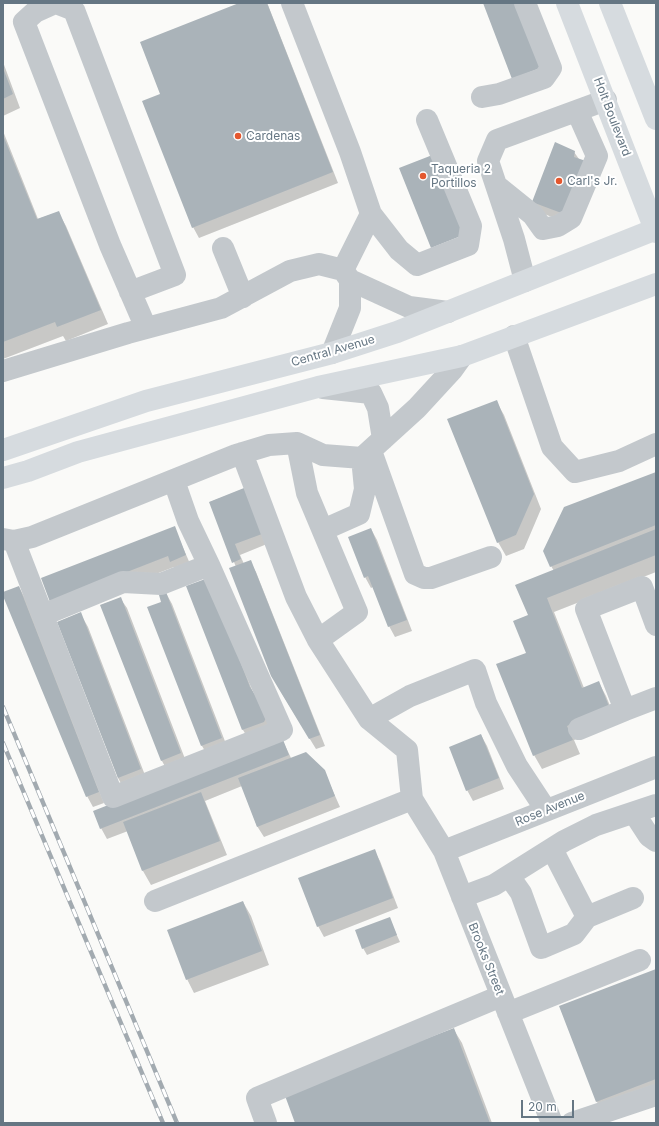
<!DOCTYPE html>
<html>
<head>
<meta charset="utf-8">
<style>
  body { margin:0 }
  #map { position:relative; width:659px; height:1126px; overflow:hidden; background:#fafaf8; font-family:Inter,sans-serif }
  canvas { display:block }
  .frame { position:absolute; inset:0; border:4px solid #657683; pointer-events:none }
  .scale { position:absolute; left:521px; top:1100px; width:53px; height:18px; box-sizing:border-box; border:2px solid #657683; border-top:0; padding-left:5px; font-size:12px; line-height:14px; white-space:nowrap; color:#657683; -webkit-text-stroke:3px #fff; paint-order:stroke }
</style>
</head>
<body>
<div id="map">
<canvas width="659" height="1126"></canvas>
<div class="frame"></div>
<div class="scale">20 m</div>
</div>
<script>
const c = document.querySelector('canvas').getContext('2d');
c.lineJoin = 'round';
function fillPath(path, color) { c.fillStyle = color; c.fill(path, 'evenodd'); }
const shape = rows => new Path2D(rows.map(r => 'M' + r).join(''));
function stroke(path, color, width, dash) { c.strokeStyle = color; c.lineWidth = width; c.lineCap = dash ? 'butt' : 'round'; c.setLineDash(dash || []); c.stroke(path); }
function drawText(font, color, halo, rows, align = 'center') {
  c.font = font + ' Inter,sans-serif'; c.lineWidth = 4; c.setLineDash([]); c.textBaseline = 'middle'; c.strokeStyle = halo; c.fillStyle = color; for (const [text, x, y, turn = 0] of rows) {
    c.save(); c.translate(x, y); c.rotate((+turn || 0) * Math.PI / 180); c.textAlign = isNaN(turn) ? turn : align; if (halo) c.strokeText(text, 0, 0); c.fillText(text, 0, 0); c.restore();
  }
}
const shadow = shape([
  [241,3,267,3,268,5,338,183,199,238,193,227,162,94],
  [3,62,20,108,3,116],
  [3,131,38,219,58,212,66,226,108,324,66,341,63,336,3,359],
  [574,152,579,159,570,224,539,212,533,201],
  [496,401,504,415,541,509,524,549,506,556,498,542],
  [656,473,656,572,554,612,584,688,599,683,606,696,617,723,574,740,580,754,542,769,534,755,527,653,529,616,554,571,551,566],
  [244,489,267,544,240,555,244,564,250,561,256,572,325,746,316,749,278,687,236,567,210,502],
  [174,527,191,566,177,572,174,567,57,612],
  [371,529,377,540,412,631,395,637,389,626,373,587,371,588,365,577],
  [19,587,25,598,104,803,93,807,87,796,3,594],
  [213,590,254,695,273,725,249,740,243,730],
  [166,593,172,604,228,749,208,756,202,746,163,602],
  [120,598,127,608,187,764,168,772,162,761,101,605],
  [80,613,88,627,148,783,126,792,118,778,58,622],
  [481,735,487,746,504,789,473,801,467,790],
  [282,739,291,758,324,771,340,807,264,837,257,826,242,786,205,801,227,855,151,885,143,871,128,831,107,839,101,828],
  [374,850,380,861,398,908,324,937,318,926],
  [243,902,251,916,269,965,194,993,187,979],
  [389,918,400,942,367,955,363,948],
  [656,970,656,1095,605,1115,597,1102,560,1007],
  [454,1030,462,1043,492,1123,296,1123]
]);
const building = shape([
  [239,3,267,3,333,172,192,228,142,101,160,94,140,42],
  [483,3,518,3,543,67,512,79],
  [3,68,13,94,3,99],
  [3,135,37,219,59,211,101,310,57,327,55,322,3,342],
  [555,142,575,151,574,157,586,161,564,214,532,202],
  [435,154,466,234,431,248,399,168],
  [497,400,534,494,516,535,497,543,447,419],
  [656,472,656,525,550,567,543,551,564,507],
  [244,488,262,534,235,544,241,559,232,563,209,502],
  [175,526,186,555,170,562,168,556,50,602,41,578],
  [371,528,407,620,388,627,368,576,364,578,348,537],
  [656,529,656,555,547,598,582,688,599,681,610,709,567,726,573,740,533,756,496,664,526,653,513,621,528,615,515,585],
  [251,560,320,735,309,739,271,676,229,568],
  [208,578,250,687,268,714,264,722,242,730,186,586],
  [19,586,99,792,86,797,3,596,3,592],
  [166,592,222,738,201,746,147,607,161,602,159,595],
  [121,597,181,753,161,761,100,605],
  [81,612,141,769,118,778,57,622],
  [481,734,499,778,466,791,449,747],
  [282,737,289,755,100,829,93,811],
  [306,752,325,770,335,796,257,827,238,778],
  [201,792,220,841,142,871,123,822],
  [375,849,393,898,317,927,298,878],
  [243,901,262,951,186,980,167,930],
  [390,917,397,935,362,949,355,930],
  [656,969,656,1079,596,1102,559,1006],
  [454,1028,490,1123,295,1123,284,1093]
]);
const minor = shape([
  [55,3,35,12,24,22,110,245,146,328],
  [56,3,74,10,175,275,130,292],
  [292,3,350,152,371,214,343,270],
  [482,97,499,94,544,78,551,68,525,3],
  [497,186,533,215,543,229,558,226,571,218,597,156,577,111],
  [371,214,399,250,417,265,468,245,471,226,427,120],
  [223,248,243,297],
  [525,281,514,239,488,161,497,140,606,100],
  [514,336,552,447,575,472,619,461,656,444],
  [332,353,350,308,350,280],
  [3,371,128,333,221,308,290,271,319,264,343,270,350,280,409,307,448,312],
  [323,388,371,393,378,408,383,439],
  [297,443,307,493,357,612,318,640],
  [371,451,415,574,424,578,431,578,491,557],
  [242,453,296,597,318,640,369,719,407,750,412,799,444,851,552,1123],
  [323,530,359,514,365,489,362,458],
  [3,539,14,541,32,537,236,455,269,445,297,443,323,455,362,458,417,408,452,370,462,356],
  [14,541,113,797,282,730,209,565,188,521,174,481],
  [43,615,123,582,161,584,209,565],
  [656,625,642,587,586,609,625,710,656,698],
  [369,719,410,696,475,670,486,703,517,766,546,810],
  [579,729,625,710],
  [634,813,649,836,656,841],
  [444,851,656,767],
  [509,876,521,893,541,948,574,934,587,917,552,849],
  [462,897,494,885,564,841,596,825,656,805],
  [155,901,412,799],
  [587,917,633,898],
  [508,1013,640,960],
  [266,1123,257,1098,501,996],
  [572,1123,656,1095]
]);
const major = shape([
  [567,3,656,232],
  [610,3,656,119],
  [3,450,146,401,332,353,397,332,656,229],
  [3,478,28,471,78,452,318,387,462,356,656,284]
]);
const rail = shape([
  [3,707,177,1123],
  [3,743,163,1123]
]);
const markers = [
  [238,136,4,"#e4572e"],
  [423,176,4,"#e4572e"],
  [559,181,4,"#e4572e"]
];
const streetNames = [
  ["Holt Boulevard",612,117,69],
  ["Central Avenue",333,351,-16],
  ["Rose Avenue",550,809,-22],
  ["Brooks Street",486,959,68]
];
const poiNames = [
  ["Cardenas",246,136],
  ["Taqueria 2",431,169],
  ["Portillos",431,183],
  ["Carl's Jr.",567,181]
];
fillPath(shadow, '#0003');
fillPath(building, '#aab3b9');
stroke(minor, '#c3c8cc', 22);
stroke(major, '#d6dbdf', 22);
stroke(rail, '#a2aab0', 4.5);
stroke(rail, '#fff', 3, [9]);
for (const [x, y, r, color] of markers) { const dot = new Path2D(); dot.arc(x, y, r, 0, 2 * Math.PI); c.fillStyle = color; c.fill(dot); stroke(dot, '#fff', 1.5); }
drawText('12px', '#657683', '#fff', streetNames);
drawText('12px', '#657683', '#fff', poiNames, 'left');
</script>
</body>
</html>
